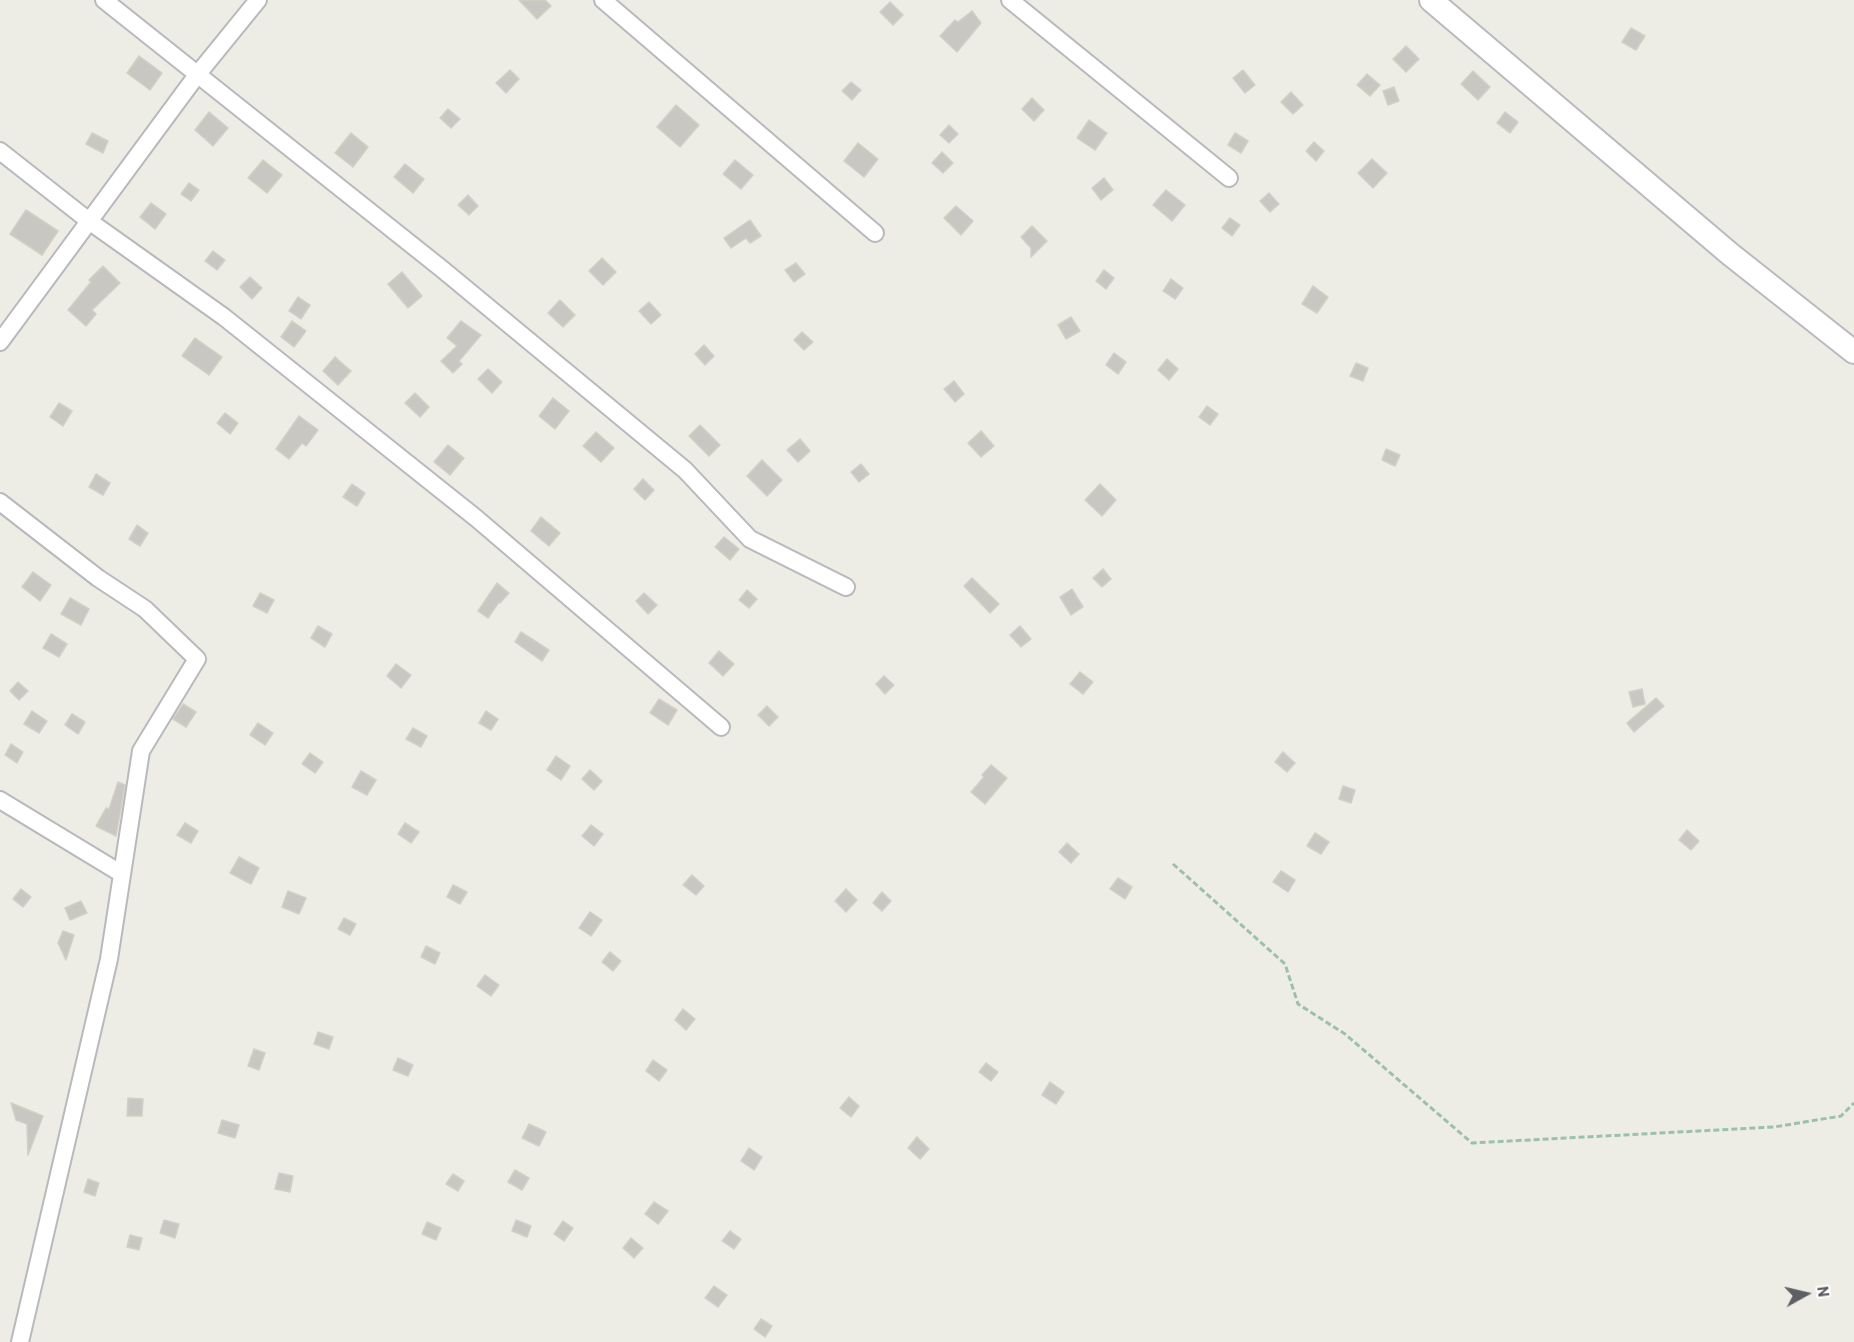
<!DOCTYPE html>
<html>
<head>
<meta charset="utf-8">
<style>
  body { margin:0 }
  #map { position:relative; width:1854px; height:1342px; overflow:hidden; background:#eeede5; font-family:Barlow,sans-serif }
  canvas { display:block }
  .north { position:absolute; left:1776px; top:1264px; width:60px; height:60px; -webkit-text-stroke:4px #fff; paint-order:stroke; rotate:82deg; font-size:16px; font-weight:700; line-height:24px; text-align:center; color:#5d5f64 }
  .north::after { content:''; display:block; margin:auto; width:21px; height:27px; background:#5d5f64; clip-path:polygon(50% 0,100% 100%,50% 72%,0 100%) }
</style>
</head>
<body>
<div id="map">
<canvas width="1854" height="1342"></canvas>
<div class="north">N</div>
</div>
<script>
const c = document.querySelector('canvas').getContext('2d');
c.lineJoin = 'round';
function fillPath(path, color) { c.fillStyle = color; c.fill(path, 'evenodd'); }
const shape = rows => new Path2D(rows.map(r => 'M' + r).join(''));
function stroke(path, color, width, dash) { c.strokeStyle = color; c.lineWidth = width; c.lineCap = dash ? 'butt' : 'round'; c.setLineDash(dash || []); c.stroke(path); }
const building = shape([
  [519,0,545,0,551,6,537,19,519,0],
  [890,2,903,15,893,25,880,12,890,2],
  [972,11,981,23,957,52,940,36,955,20,958,22,972,11],
  [1631,28,1645,36,1636,50,1622,42,1631,28],
  [1406,46,1419,59,1406,72,1393,59,1406,46],
  [139,56,162,73,150,90,127,73,139,56],
  [510,70,519,79,506,93,496,83,510,70],
  [1243,70,1255,85,1245,93,1233,78,1243,70],
  [1473,71,1490,87,1478,100,1461,84,1473,71],
  [1367,74,1380,85,1370,96,1357,85,1367,74],
  [851,82,861,90,852,100,842,91,851,82],
  [1394,87,1399,101,1388,105,1383,91,1394,87],
  [1291,92,1303,105,1293,114,1281,102,1291,92],
  [1032,98,1044,110,1034,121,1022,109,1032,98],
  [676,105,699,125,680,147,657,127,676,105],
  [448,109,460,119,451,128,440,118,448,109],
  [209,112,228,128,213,146,195,130,209,112],
  [1505,112,1518,122,1510,133,1497,123,1505,112],
  [1089,120,1107,133,1095,150,1077,138,1089,120],
  [949,125,958,134,949,143,940,135,949,125],
  [92,133,108,141,103,153,86,144,92,133],
  [351,133,368,147,353,167,335,153,351,133],
  [1235,133,1248,141,1241,153,1228,145,1235,133],
  [1314,142,1324,151,1316,161,1306,151,1314,142],
  [858,143,878,159,864,177,844,161,858,143],
  [942,152,953,163,943,173,932,163,942,152],
  [1372,159,1387,173,1373,188,1358,173,1372,159],
  [263,160,282,175,267,193,248,178,263,160],
  [735,160,753,175,741,189,723,174,735,160],
  [405,164,424,179,413,193,394,177,405,164],
  [1104,178,1113,190,1101,200,1092,188,1104,178],
  [189,183,199,190,191,201,181,194,189,183],
  [1166,190,1185,205,1172,221,1153,205,1166,190],
  [1269,193,1279,204,1270,212,1260,201,1269,193],
  [468,195,478,206,469,215,458,205,468,195],
  [151,203,166,214,155,229,140,217,151,203],
  [956,206,973,221,961,235,944,218,956,206],
  [26,210,58,231,42,255,10,234,26,210],
  [1230,218,1240,225,1232,236,1222,228,1230,218],
  [750,220,761,236,750,243,746,238,731,248,724,238,750,220],
  [1032,226,1047,241,1031,257,1031,248,1021,237,1032,226],
  [213,251,225,260,217,270,205,261,213,251],
  [602,258,616,272,603,285,589,271,602,258],
  [796,263,805,274,794,282,785,270,796,263],
  [103,266,120,283,92,310,96,314,86,326,68,310,91,282,89,280,103,266],
  [1104,270,1114,278,1106,289,1096,281,1104,270],
  [402,272,422,296,408,308,388,284,402,272],
  [250,277,262,288,252,299,240,287,250,277],
  [1171,279,1183,288,1175,299,1163,291,1171,279],
  [1313,286,1328,297,1317,313,1302,304,1313,286],
  [298,297,310,305,301,319,289,311,298,297],
  [560,300,575,315,563,327,548,313,560,300],
  [649,302,661,315,651,324,639,311,649,302],
  [1071,317,1080,331,1066,339,1058,325,1071,317],
  [292,321,306,331,294,347,281,337,292,321],
  [461,321,481,335,459,361,462,364,453,373,441,361,457,346,447,338,461,321],
  [802,332,813,342,804,350,794,340,802,332],
  [195,338,222,357,209,375,182,356,195,338],
  [704,345,714,356,705,365,695,354,704,345],
  [1114,353,1126,362,1118,374,1106,365,1114,353],
  [335,357,351,371,338,385,323,371,335,357],
  [1167,359,1178,369,1169,380,1158,370,1167,359],
  [1356,363,1368,368,1363,381,1350,376,1356,363],
  [488,369,502,382,492,393,478,379,488,369],
  [954,381,964,394,955,402,944,389,954,381],
  [415,393,429,407,420,417,405,403,415,393],
  [553,398,569,411,555,429,539,416,553,398],
  [59,403,72,411,63,426,50,417,59,403],
  [1207,406,1218,414,1210,425,1199,417,1207,406],
  [225,413,238,423,230,434,217,423,225,413],
  [299,416,318,430,306,446,302,443,289,459,276,449,299,416],
  [700,425,720,445,709,456,689,436,700,425],
  [981,431,994,446,981,457,968,443,981,431],
  [596,432,614,448,601,462,583,446,596,432],
  [800,439,810,451,798,462,787,450,800,439],
  [448,445,464,458,450,475,434,462,448,445],
  [1386,449,1400,455,1395,466,1382,460,1386,449],
  [762,460,782,480,767,496,747,476,762,460],
  [861,464,869,474,859,482,851,472,861,464],
  [96,474,110,483,103,495,89,487,96,474],
  [643,479,654,490,645,500,634,489,643,479],
  [352,484,365,493,357,506,343,497,352,484],
  [1100,484,1116,500,1102,516,1085,500,1100,484],
  [541,517,560,533,549,546,531,531,541,517],
  [137,525,148,533,140,546,129,539,137,525],
  [724,537,739,549,730,560,715,547,724,537],
  [1103,569,1111,579,1102,587,1093,578,1103,569],
  [33,572,51,585,40,601,22,587,33,572],
  [972,578,999,604,990,613,964,586,972,578],
  [497,583,509,593,500,603,499,602,488,618,478,611,497,583],
  [1072,589,1083,607,1071,615,1060,597,1072,589],
  [747,590,757,599,749,608,739,600,747,590],
  [260,593,274,600,267,613,253,606,260,593],
  [644,593,657,605,648,614,636,601,644,593],
  [70,598,89,609,81,625,61,614,70,598],
  [318,626,332,634,325,647,311,638,318,626],
  [1020,626,1031,639,1021,647,1010,635,1020,626],
  [521,632,549,650,542,661,515,642,521,632],
  [51,634,67,644,59,657,43,648,51,634],
  [719,651,734,664,723,676,709,663,719,651],
  [396,664,411,675,401,688,387,676,396,664],
  [1080,672,1093,682,1083,694,1070,684,1080,672],
  [884,676,894,685,885,694,876,684,884,676],
  [18,682,28,691,19,700,10,691,18,682],
  [1642,689,1645,704,1633,707,1629,692,1642,689],
  [1656,698,1664,706,1634,732,1627,723,1656,698],
  [659,699,677,710,668,725,650,713,659,699],
  [183,704,196,712,186,727,173,719,183,704],
  [767,706,778,717,769,726,758,715,767,706],
  [32,711,47,721,39,733,24,724,32,711],
  [486,711,498,719,491,730,479,723,486,711],
  [72,714,85,722,78,734,65,725,72,714],
  [258,723,273,733,265,745,250,735,258,723],
  [413,728,427,736,421,747,406,739,413,728],
  [11,744,23,752,17,763,5,755,11,744],
  [1283,752,1295,763,1287,772,1275,762,1283,752],
  [310,753,323,762,315,773,302,764,310,753],
  [556,756,570,766,561,780,547,770,556,756],
  [991,765,1007,778,985,804,971,792,984,777,982,775,991,765],
  [590,770,602,781,594,790,582,779,590,770],
  [361,771,376,780,367,795,352,787,361,771],
  [118,782,125,785,116,836,96,826,106,808,109,809,118,782],
  [1343,786,1355,790,1351,803,1339,799,1343,786],
  [185,823,198,831,191,843,177,835,185,823],
  [405,823,419,832,411,843,398,834,405,823],
  [591,825,603,834,594,846,582,836,591,825],
  [1687,830,1699,841,1691,850,1679,840,1687,830],
  [1315,833,1329,842,1321,854,1307,846,1315,833],
  [1067,843,1079,854,1071,863,1059,852,1067,843],
  [239,857,259,868,251,884,230,873,239,857],
  [1281,871,1295,880,1288,892,1273,882,1281,871],
  [692,875,704,886,696,895,683,885,692,875],
  [1118,878,1132,887,1125,899,1110,889,1118,878],
  [453,885,467,892,460,904,447,897,453,885],
  [21,889,31,897,23,907,13,899,21,889],
  [846,889,857,900,846,912,835,901,846,889],
  [288,891,306,898,299,914,282,907,288,891],
  [882,892,891,901,882,911,873,903,882,892],
  [81,901,87,913,70,920,65,908,81,901],
  [590,912,602,920,591,936,579,928,590,912],
  [344,918,356,924,350,935,338,929,344,918],
  [63,931,74,935,66,960,58,943,63,931],
  [426,946,440,953,435,964,421,957,426,946],
  [610,952,621,961,613,971,602,962,610,952],
  [485,975,499,985,491,996,477,986,485,975],
  [683,1009,695,1019,686,1030,675,1020,683,1009],
  [318,1032,333,1037,329,1049,314,1044,318,1032],
  [254,1049,265,1053,259,1070,248,1066,254,1049],
  [398,1058,413,1065,408,1076,393,1070,398,1058],
  [653,1060,667,1070,659,1081,646,1071,653,1060],
  [986,1063,998,1072,991,1081,979,1072,986,1063],
  [1050,1082,1064,1092,1056,1104,1042,1095,1050,1082],
  [849,1097,859,1106,851,1117,840,1108,849,1097],
  [128,1098,143,1099,142,1116,127,1116,128,1098],
  [11,1103,43,1116,28,1155,27,1124,16,1120,11,1103],
  [222,1120,239,1125,235,1138,218,1133,222,1120],
  [529,1124,546,1132,539,1146,522,1138,529,1124],
  [917,1137,929,1149,920,1159,908,1148,917,1137],
  [749,1148,762,1157,754,1170,741,1161,749,1148],
  [515,1170,529,1178,522,1190,508,1182,515,1170],
  [279,1173,293,1176,290,1192,275,1189,279,1173],
  [453,1174,464,1181,458,1191,446,1184,453,1174],
  [88,1179,99,1183,95,1196,84,1192,88,1179],
  [654,1202,668,1211,658,1224,645,1214,654,1202],
  [164,1220,179,1224,175,1238,160,1233,164,1220],
  [516,1220,531,1226,527,1237,512,1231,516,1220],
  [563,1221,573,1228,564,1241,554,1234,563,1221],
  [427,1222,441,1228,436,1240,422,1234,427,1222],
  [730,1231,741,1239,734,1249,722,1241,730,1231],
  [130,1235,142,1238,139,1250,127,1247,130,1235],
  [631,1238,643,1248,634,1258,623,1248,631,1238],
  [714,1286,727,1295,718,1307,705,1298,714,1286],
  [761,1319,772,1326,765,1337,754,1329,761,1319]
]);
const path = shape([
  [1173,864,1285,964,1298,1004,1345,1034,1472,1143,1774,1127,1841,1116,1854,1103]
]);
const street = shape([
  [104,0,442,269,685,470,750,539,846,587],
  [603,0,875,233],
  [1010,0,1229,178],
  [0,151,89,221,224,317,476,518,721,727],
  [0,342,197,75,258,0],
  [0,502,98,578,145,609,197,659,141,751,109,959,20,1342],
  [0,800,122,874]
]);
const secondary = shape([
  [1431,0,1730,254,1854,352]
]);
fillPath(building, '#c9c7c2');
stroke(building, '#d2cfc4', 1.5);
stroke(street, '#b7b9bd', 20);
stroke(secondary, '#b8babf', 26);
stroke(path, '#9dc0ab', 3, [6, 3]);
stroke(street, '#fff', 16);
stroke(secondary, '#fff', 22);
</script>
</body>
</html>
